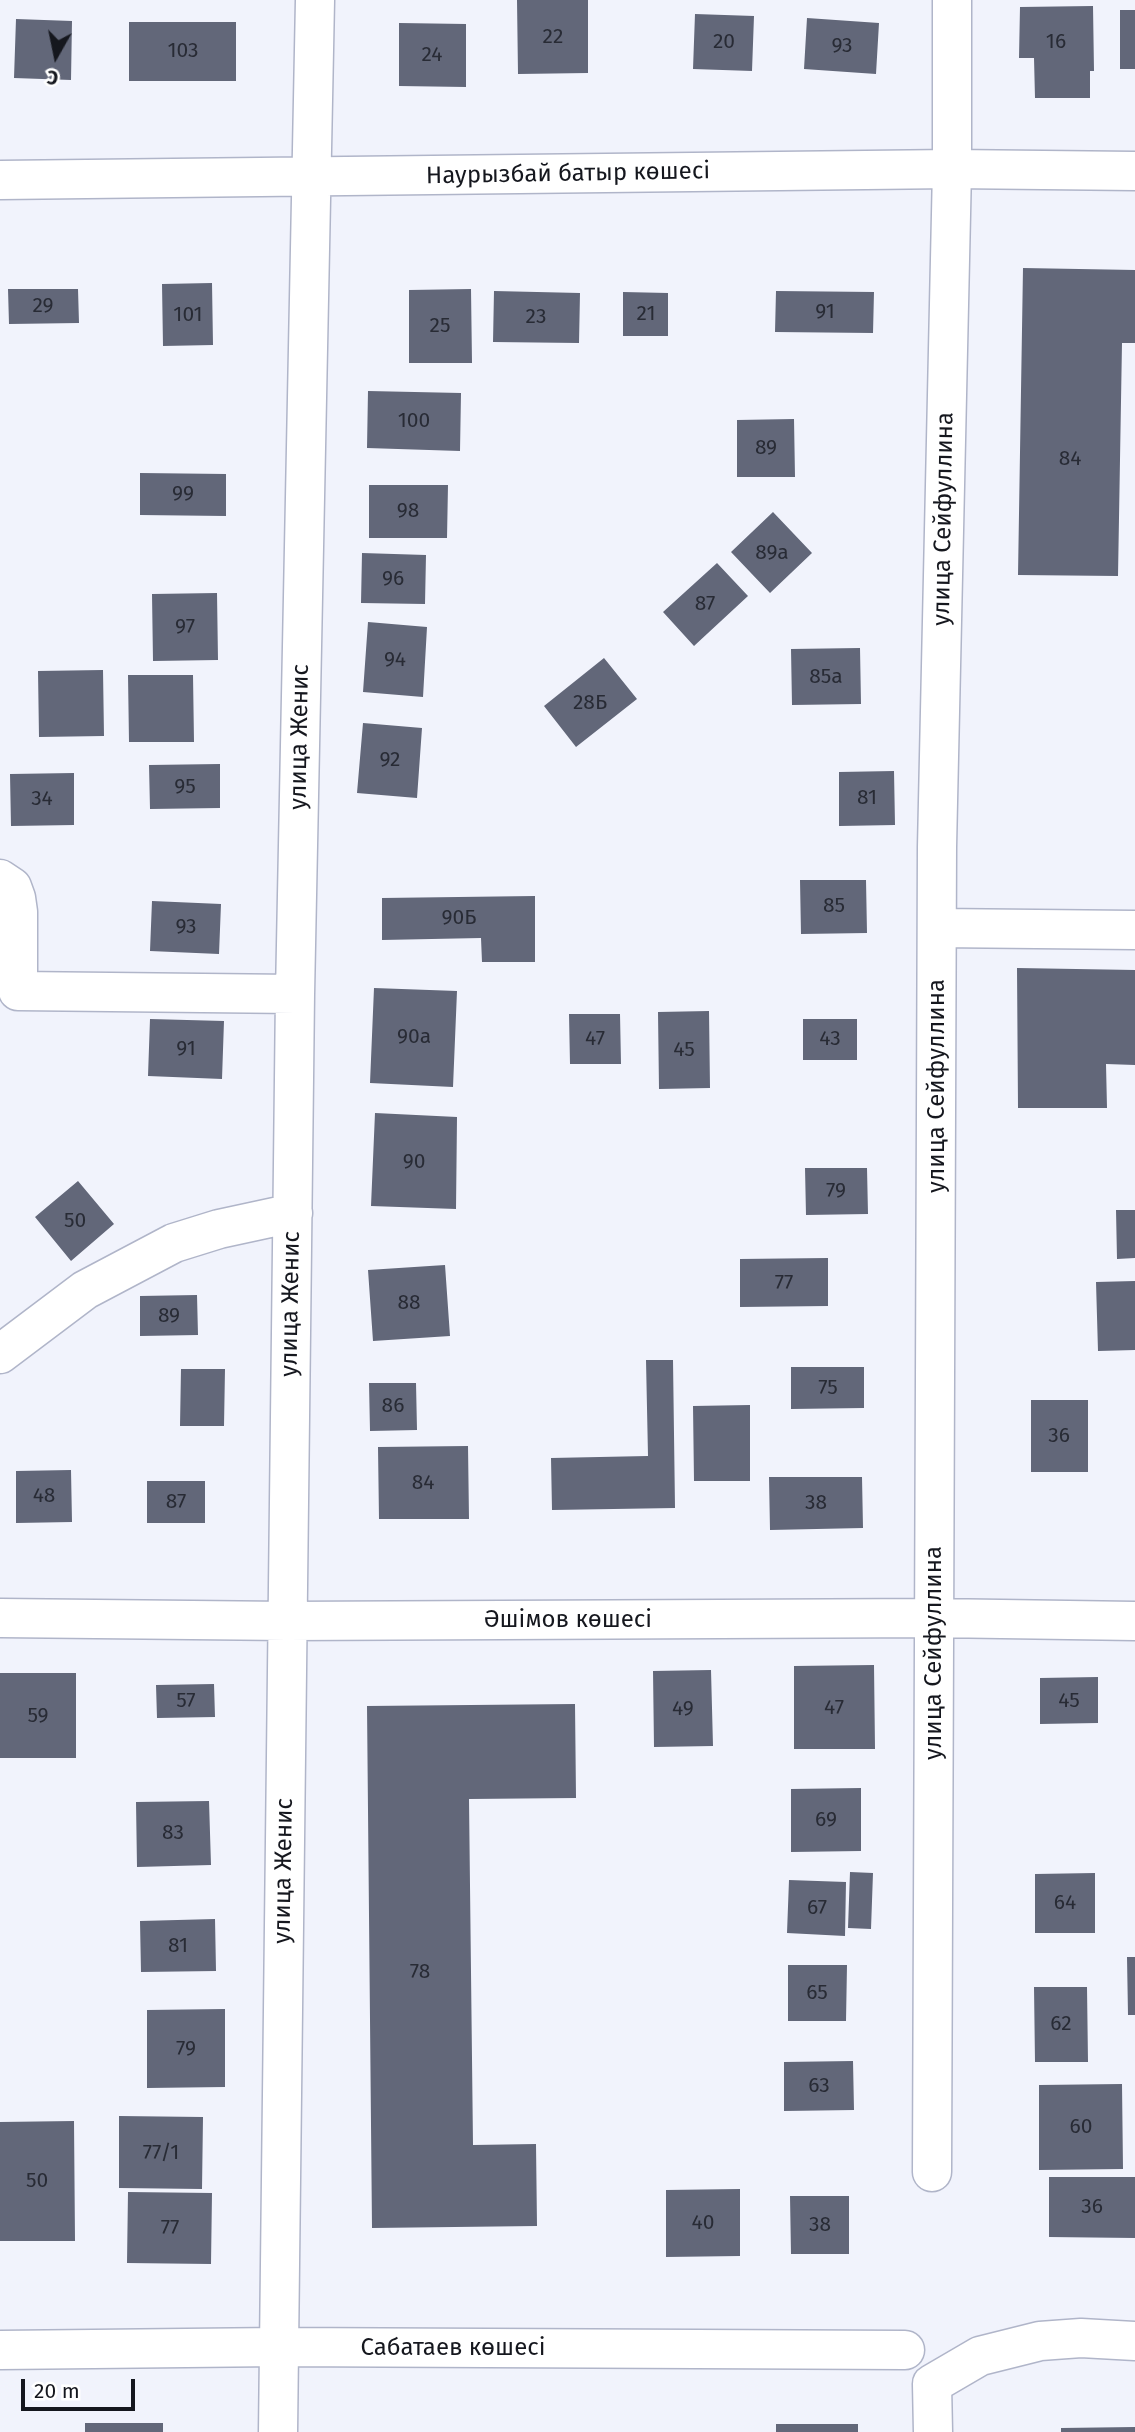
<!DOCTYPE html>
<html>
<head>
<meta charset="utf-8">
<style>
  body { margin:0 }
  #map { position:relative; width:1135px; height:2432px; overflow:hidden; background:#f1f3fc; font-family:"Fira Sans",sans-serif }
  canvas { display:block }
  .north { position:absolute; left:21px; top:21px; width:70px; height:70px; -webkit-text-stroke:5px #fff; paint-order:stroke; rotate:189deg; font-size:19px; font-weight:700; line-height:28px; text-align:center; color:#15171e }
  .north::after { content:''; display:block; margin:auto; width:24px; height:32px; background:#15171e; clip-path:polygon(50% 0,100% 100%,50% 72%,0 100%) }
  .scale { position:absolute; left:21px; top:2379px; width:114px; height:32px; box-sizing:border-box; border:4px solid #15171e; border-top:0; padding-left:9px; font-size:21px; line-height:24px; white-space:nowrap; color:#15171e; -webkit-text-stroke:5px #fff; paint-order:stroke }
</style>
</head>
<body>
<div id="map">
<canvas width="1135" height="2432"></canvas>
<div class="north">С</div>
<div class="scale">20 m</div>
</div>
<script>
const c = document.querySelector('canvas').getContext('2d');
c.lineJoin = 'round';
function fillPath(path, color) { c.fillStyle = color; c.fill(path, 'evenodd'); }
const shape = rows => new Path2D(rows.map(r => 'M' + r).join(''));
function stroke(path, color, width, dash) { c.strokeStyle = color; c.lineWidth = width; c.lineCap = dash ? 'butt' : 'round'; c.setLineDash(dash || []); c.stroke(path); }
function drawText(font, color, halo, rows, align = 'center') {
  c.font = font + ' "Fira Sans",sans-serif'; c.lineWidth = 7; c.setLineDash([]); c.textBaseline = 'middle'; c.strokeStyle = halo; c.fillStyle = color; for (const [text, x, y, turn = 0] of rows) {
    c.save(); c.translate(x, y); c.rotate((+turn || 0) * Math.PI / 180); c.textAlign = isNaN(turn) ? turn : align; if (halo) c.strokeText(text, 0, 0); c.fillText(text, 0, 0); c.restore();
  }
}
const building = shape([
  [517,0,588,0,588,73,518,74],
  [1093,6,1094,71,1090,71,1090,98,1035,98,1034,58,1019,58,1020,7],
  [1120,10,1135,10,1135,69,1120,69],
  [695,14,754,16,752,71,693,69],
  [807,18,879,23,876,74,804,69],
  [16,19,72,21,71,80,14,78],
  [129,22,236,22,236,81,129,81],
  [399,23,466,24,466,87,399,86],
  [1023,268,1135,270,1135,343,1122,343,1118,576,1018,575],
  [212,283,213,345,163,346,162,284],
  [8,289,78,289,79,323,9,324],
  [471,289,472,363,409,363,409,290],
  [494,291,580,293,579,343,493,342],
  [776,291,874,292,873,333,775,332],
  [623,292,668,293,668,336,623,336],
  [368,391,461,393,460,451,367,448],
  [794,419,795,477,737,477,737,420],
  [140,473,226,474,226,516,140,515],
  [369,485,448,485,447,538,369,538],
  [773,512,812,553,770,593,731,552],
  [362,553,426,555,425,604,361,603],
  [717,563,748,596,694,646,663,612],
  [217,593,218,660,153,661,152,594],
  [368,622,427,627,423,697,363,692],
  [860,648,861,704,792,705,791,649],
  [604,658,637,699,576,747,544,706],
  [103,670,104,736,39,737,38,671],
  [128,675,193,675,194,742,129,742],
  [363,723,422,728,417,798,357,793],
  [220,764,220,808,150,809,149,765],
  [894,771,895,825,839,826,839,772],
  [74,773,74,825,11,826,10,774],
  [800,880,866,880,867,933,801,934],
  [535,896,535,962,482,962,481,938,382,940,382,898],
  [152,901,221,904,219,954,150,951],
  [1017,968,1135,970,1135,1065,1106,1064,1107,1108,1018,1108],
  [374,988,457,991,453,1087,370,1083],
  [709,1011,710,1088,659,1089,658,1012],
  [569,1014,620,1014,621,1064,570,1064],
  [150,1019,224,1021,222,1079,148,1076],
  [803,1019,857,1019,857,1060,803,1060],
  [375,1113,457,1117,456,1209,371,1206],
  [805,1168,867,1168,868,1214,806,1215],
  [78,1181,114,1224,71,1261,35,1217],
  [1116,1210,1135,1210,1135,1258,1117,1259],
  [828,1258,828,1306,740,1307,740,1259],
  [445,1265,450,1336,373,1341,368,1270],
  [1135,1281,1135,1350,1098,1351,1096,1282],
  [197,1295,198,1335,140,1336,140,1296],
  [646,1360,673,1360,675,1508,552,1510,551,1458,648,1456],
  [791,1367,864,1367,864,1408,791,1409],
  [181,1369,225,1369,224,1426,180,1426],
  [369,1383,416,1383,417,1430,370,1431],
  [1031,1400,1088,1400,1088,1472,1031,1472],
  [750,1405,750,1481,694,1481,693,1406],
  [468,1446,469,1519,379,1519,378,1447],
  [71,1470,72,1522,16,1523,16,1471],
  [769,1477,862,1477,863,1528,770,1530],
  [147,1481,205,1481,205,1523,147,1523],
  [874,1665,875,1749,794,1749,794,1666],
  [711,1670,713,1746,654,1747,653,1671],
  [0,1673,76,1673,76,1758,0,1758],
  [1098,1677,1098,1723,1040,1724,1040,1678],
  [214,1684,215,1717,157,1718,156,1685],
  [575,1704,576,1798,469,1799,473,2145,536,2144,537,2226,372,2228,367,1706],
  [861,1788,861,1851,791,1852,791,1789],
  [209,1801,211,1865,137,1867,136,1802],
  [850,1872,873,1873,871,1929,848,1928],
  [1095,1873,1095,1933,1035,1933,1035,1874],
  [789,1880,846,1882,845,1936,787,1933],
  [215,1919,216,1971,141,1972,140,1921],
  [1127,1957,1135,1957,1135,2015,1128,2015],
  [788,1965,847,1965,846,2021,788,2021],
  [1034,1987,1087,1987,1088,2062,1035,2062],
  [225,2009,225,2087,147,2088,147,2010],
  [853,2061,854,2110,784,2111,784,2062],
  [1122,2084,1123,2169,1039,2170,1039,2085],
  [119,2116,203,2117,202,2189,119,2188],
  [74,2121,75,2241,0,2241,0,2122],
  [1049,2177,1135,2177,1135,2238,1049,2237],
  [740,2189,740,2256,666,2257,666,2190],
  [128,2192,212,2193,211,2264,127,2263],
  [790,2196,849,2196,849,2254,791,2254],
  [85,2423,163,2423,163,2432,85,2432],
  [776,2424,858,2424,858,2432,776,2432],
  [1135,2427,1135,2432,1061,2432,1061,2428]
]);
const minor = shape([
  [0,180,952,169,1135,171],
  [0,879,12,887,16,898,18,912,18,991,295,994],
  [938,928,1135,930],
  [0,1354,85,1290,174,1243,219,1229,293,1213],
  [0,1618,287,1621,935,1618,1135,1621],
  [932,2172,937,847,952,169,952,0],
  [0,2350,279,2347,905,2350],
  [278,2432,295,994,315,0],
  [933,2432,932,2384,980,2356,1040,2341,1081,2338,1135,2341]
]);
const numberNames = [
  ["22",553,37],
  ["20",724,42],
  ["16",1056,42],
  ["93",842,46],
  ["103",183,51],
  ["24",432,55],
  ["29",43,306],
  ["91",825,312],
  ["21",646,314],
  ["101",188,315],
  ["23",536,317],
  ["25",440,326],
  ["100",414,421],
  ["89",766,448],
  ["84",1070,459],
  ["99",183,494],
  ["98",408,511],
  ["89а",772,553],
  ["96",393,579],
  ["87",705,604],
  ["97",185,627],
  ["94",395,660],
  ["85а",826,677],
  ["28Б",590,703],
  ["92",390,760],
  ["95",185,787],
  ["81",867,798],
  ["34",42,799],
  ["85",834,906],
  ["90Б",459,918],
  ["93",186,927],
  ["90а",414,1037],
  ["47",595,1039],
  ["43",830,1039],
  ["91",186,1049],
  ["45",684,1050],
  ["90",414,1162],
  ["79",836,1191],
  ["50",75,1221],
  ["77",784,1283],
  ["88",409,1303],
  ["89",169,1316],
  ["75",828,1388],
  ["86",393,1406],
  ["36",1059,1436],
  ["84",423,1483],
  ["48",44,1496],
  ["87",176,1502],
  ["38",816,1503],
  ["57",186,1701],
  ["45",1069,1701],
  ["47",834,1708],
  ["49",683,1709],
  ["59",38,1716],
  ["69",826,1820],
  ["83",173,1833],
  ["64",1065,1903],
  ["67",817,1908],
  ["81",178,1946],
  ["78",420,1972],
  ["65",817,1993],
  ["62",1061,2024],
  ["79",186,2049],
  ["63",819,2086],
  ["60",1081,2127],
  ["77/1",161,2153],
  ["50",37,2181],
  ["36",1092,2207],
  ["40",703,2223],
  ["38",820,2225],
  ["77",170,2228]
];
const streetNames = [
  ["Наурызбай батыр көшесі",568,174,-1],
  ["улица Сейфуллина",944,519,-89],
  ["улица Женис",300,737,-89],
  ["улица Сейфуллина",937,1086,-90],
  ["улица Женис",291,1304,-89],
  ["Әшімов көшесі",568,1620],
  ["улица Сейфуллина",934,1653,-90],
  ["улица Женис",284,1871,-89],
  ["Сабатаев көшесі",453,2348]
];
fillPath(building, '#626779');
stroke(minor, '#b0b5c9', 41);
stroke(minor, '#fff', 38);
drawText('21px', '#282b35', null, numberNames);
drawText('24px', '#15171e', '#fff', streetNames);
</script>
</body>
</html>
